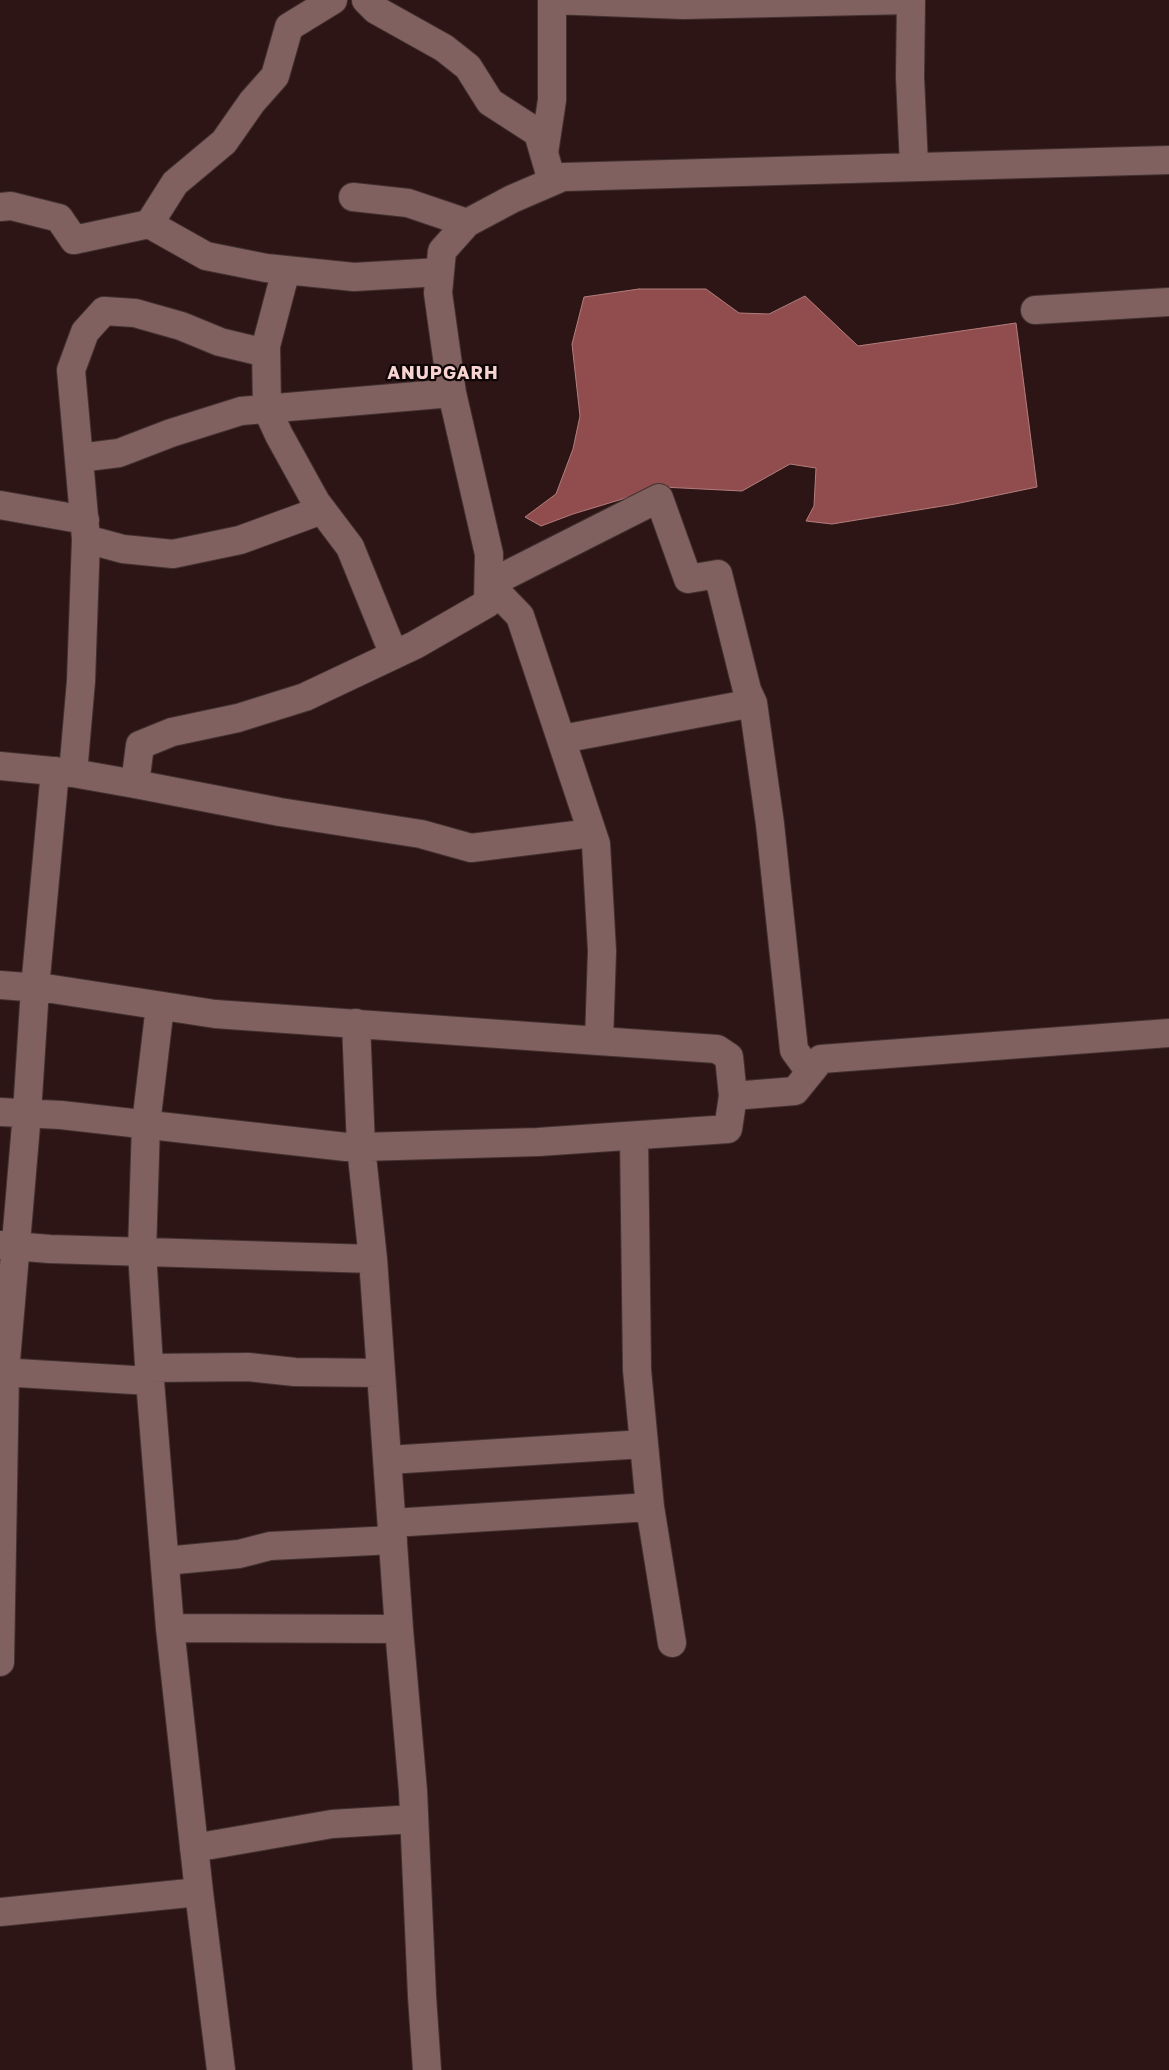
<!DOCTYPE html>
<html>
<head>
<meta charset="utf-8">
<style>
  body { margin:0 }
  canvas { display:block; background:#2e1515 }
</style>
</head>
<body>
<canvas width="1169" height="2070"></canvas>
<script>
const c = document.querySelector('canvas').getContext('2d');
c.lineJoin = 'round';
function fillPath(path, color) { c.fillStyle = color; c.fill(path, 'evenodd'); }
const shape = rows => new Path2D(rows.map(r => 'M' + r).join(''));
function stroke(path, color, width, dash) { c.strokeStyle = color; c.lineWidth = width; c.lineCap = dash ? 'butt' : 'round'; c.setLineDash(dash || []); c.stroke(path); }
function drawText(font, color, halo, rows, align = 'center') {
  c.font = font + ' "Golos Text",sans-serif'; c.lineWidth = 4.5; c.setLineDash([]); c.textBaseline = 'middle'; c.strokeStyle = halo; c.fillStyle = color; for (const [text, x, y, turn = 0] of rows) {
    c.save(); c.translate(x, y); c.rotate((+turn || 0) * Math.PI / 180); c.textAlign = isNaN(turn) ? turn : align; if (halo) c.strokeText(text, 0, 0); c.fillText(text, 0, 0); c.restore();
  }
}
const water = shape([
  [639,289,706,289,739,313,769,314,805,296,858,346,1016,323,1037,487,955,504,832,524,806,521,814,506,816,468,790,464,742,491,662,487,573,514,541,526,525,517,556,494,573,449,580,416,572,344,584,297,639,289]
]);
const minor = shape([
  [366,0,376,10,444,48,468,67,490,102,538,133,552,181],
  [552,0,683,5,907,0],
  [911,0,910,77,914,166],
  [544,153,552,100,552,0],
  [353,197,408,203,467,223],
  [0,207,11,206,59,218,74,240,149,224,175,183,224,142,252,102,275,76,289,27,333,0],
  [149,224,206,256,266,268,354,277,440,272],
  [286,270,266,346,267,409,279,435,316,502,350,547,394,655],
  [1035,310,1169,302],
  [79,458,119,453,171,433,241,411,452,393],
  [0,505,85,520],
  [86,539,123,549,173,554,240,540,322,510],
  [562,739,753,703],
  [0,766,73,773,135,784,280,812,421,834,471,848,592,833],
  [73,773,81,681,86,539,71,370,85,332,104,311,135,313,181,326,220,342,266,353],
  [135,784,140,745,172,732,238,718,305,697,415,645,488,603,489,554,452,393,438,293,442,251,467,223,512,199,563,177,1169,160],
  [0,985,52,989,215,1014,599,1041,602,951,596,844,520,616,489,584,659,498,688,579,718,574,747,690,753,703,770,824,794,1050,810,1072],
  [160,1006,146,1124,142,1252,150,1381,170,1628,199,1892,221,2070],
  [356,1023,361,1147,373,1259,399,1629,413,1791,422,1996,427,2070],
  [599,1041,717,1049,729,1057,733,1096,795,1091,821,1059,1169,1033],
  [0,1112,61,1115,346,1147,361,1147,538,1142,728,1129,733,1096],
  [634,1136,637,1370,650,1507,672,1643],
  [0,1245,50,1249,373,1259],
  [149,1368,248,1367,295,1372,381,1373],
  [0,1372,150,1381],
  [388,1460,644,1444],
  [392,1523,650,1507],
  [165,1561,239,1554,270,1546,393,1540],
  [170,1628,399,1629],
  [0,1662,5,1372,27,1113,35,988,55,771],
  [194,1848,332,1824,414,1819],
  [0,1912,199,1892]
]);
const districtNames = [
  ["ANUPGARH",443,373]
];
fillPath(water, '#914d4e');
stroke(water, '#b27d7d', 1);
stroke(minor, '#433131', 30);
stroke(minor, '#806160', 28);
c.letterSpacing = '1px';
drawText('bold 18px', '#f7d3d2', '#0e0505', districtNames);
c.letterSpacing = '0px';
</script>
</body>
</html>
